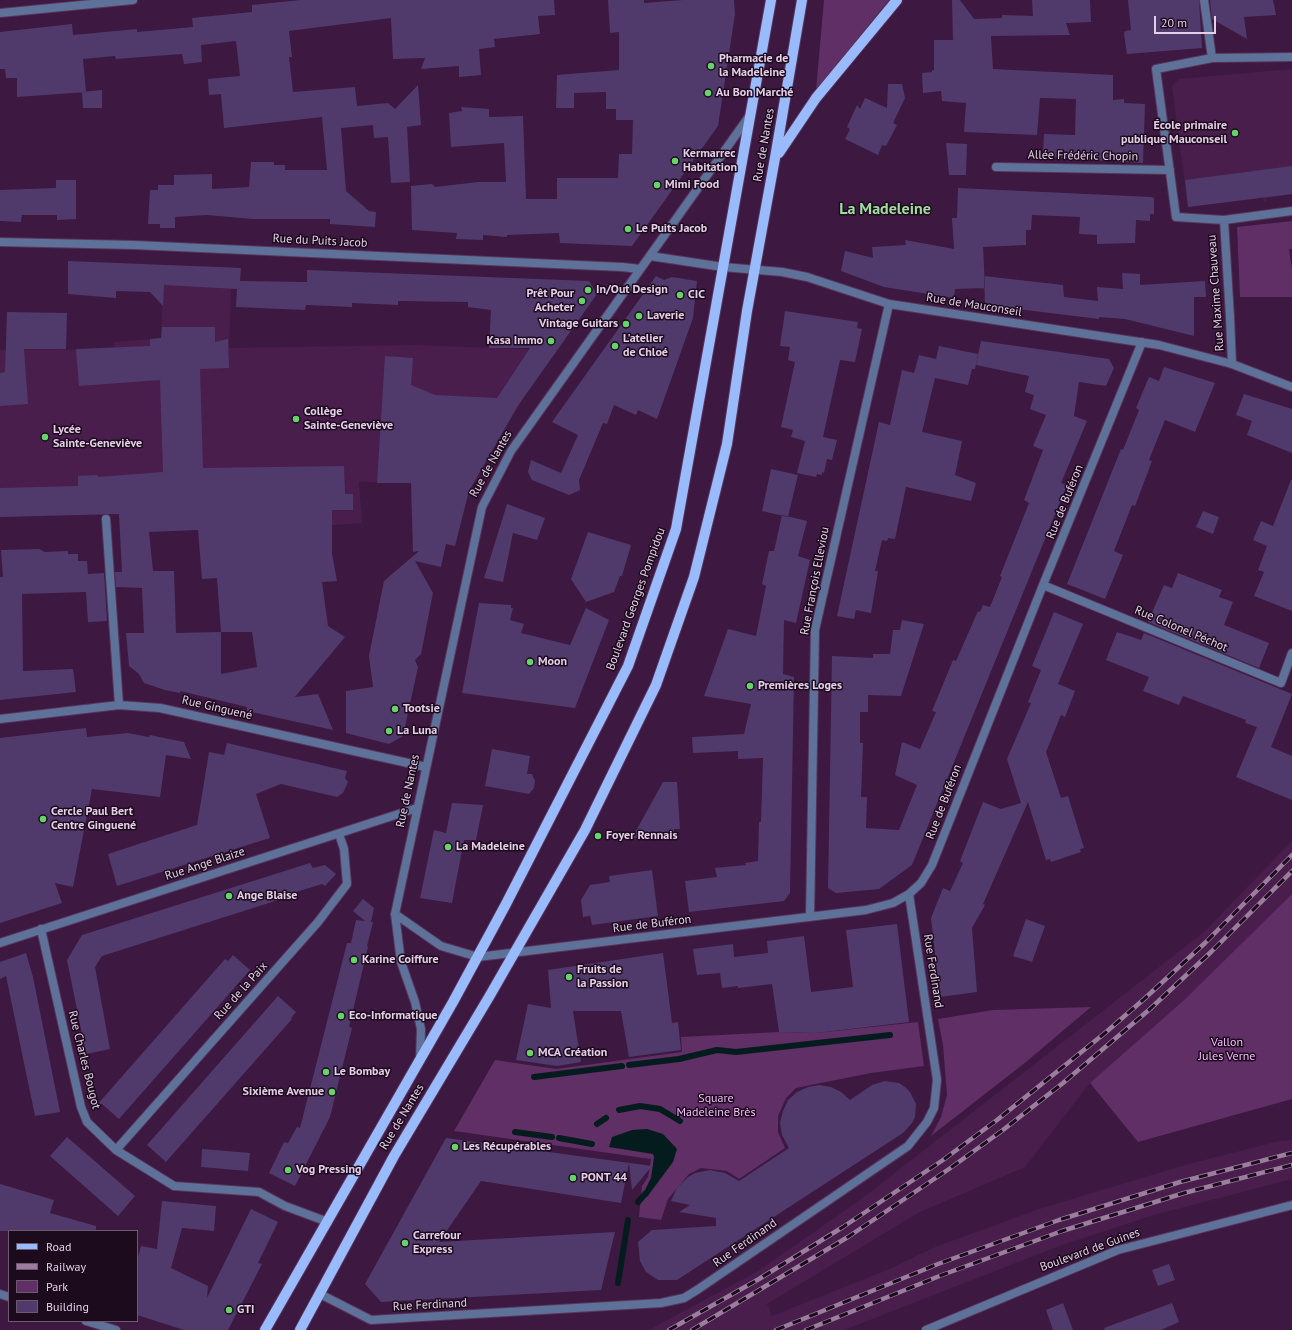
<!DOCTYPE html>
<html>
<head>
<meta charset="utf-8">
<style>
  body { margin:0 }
  #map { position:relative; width:1292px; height:1330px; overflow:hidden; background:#3d1841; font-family:"PT Sans",sans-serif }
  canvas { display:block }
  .legend { position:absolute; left:8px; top:1230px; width:130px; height:92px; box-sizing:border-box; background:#1b0b1d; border:1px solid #6c596e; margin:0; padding:5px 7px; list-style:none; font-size:12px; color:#e6cee8 }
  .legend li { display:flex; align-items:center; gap:8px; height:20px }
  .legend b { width:20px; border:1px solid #6c596e }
  .scale { position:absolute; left:1154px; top:16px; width:62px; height:18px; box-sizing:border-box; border:2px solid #e6cee8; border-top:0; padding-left:5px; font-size:12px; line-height:14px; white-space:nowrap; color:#e6cee8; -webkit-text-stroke:3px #1b0b1d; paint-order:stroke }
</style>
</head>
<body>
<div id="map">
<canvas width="1292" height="1330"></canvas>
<ul class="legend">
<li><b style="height:5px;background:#99bafb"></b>Road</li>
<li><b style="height:5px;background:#9b7e9e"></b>Railway</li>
<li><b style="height:11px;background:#5f2f65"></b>Park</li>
<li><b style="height:11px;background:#503a6b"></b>Building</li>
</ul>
<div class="scale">20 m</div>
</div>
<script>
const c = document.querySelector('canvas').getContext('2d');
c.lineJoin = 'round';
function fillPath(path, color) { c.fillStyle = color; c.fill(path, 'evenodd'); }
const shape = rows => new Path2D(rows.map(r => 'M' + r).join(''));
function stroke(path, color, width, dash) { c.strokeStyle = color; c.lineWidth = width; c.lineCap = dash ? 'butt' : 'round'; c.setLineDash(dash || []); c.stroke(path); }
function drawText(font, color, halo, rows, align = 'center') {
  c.font = font + ' "PT Sans",sans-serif'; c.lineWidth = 3; c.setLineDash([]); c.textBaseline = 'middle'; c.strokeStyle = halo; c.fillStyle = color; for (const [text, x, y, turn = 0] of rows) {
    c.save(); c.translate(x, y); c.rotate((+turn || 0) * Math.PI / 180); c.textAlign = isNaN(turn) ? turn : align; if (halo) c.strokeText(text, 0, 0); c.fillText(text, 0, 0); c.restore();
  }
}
const built = shape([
  [1292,69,1292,194,1266,198,1266,201,1264,201,1263,197,1188,207,1172,86,1179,79],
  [164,265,232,267,229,348,413,345,525,349,529,350,524,397,473,484,359,482,362,523,332,525,332,561,203,509,0,517,0,350,115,349,114,342,161,338],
  [1292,841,1292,894,1184,1000,1090,1083,1025,1167,918,1213,767,1304,772,1316,892,1268,935,1247,1039,1209,1185,1165,1279,1141,1292,1140,1292,1179,1154,1215,1062,1245,844,1330,649,1330,758,1271,860,1200,1204,932]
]);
const green = shape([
  [824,0,889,0,816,90],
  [1292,221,1292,249,1289,249,1292,270,1292,297,1240,297,1237,227],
  [1292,894,1292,1099,1138,1142,1090,1083,1184,1000],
  [1091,1007,1026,1062,931,1136,941,1117,947,1095,943,1045,938,1019,993,1010],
  [918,1022,924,1066,871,1073,796,1088,786,1098,778,1116,778,1132,785,1148,739,1179,727,1171,701,1168,689,1174,668,1199,661,1220,639,1217,642,1186,648,1177,651,1159,454,1131,495,1060,556,1069,682,1052,681,1037,779,1032,816,1033]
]);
const water = shape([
  [647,1129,663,1134,677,1149,673,1162,647,1197,645,1190,651,1178,654,1157,653,1154,609,1147,612,1137,632,1130]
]);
const stream = shape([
  [629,1065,679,1059,717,1050,736,1052,890,1035],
  [534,1077,622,1066],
  [619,1110,640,1106,660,1109,680,1121],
  [597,1124,606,1118],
  [515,1132,552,1137],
  [559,1138,592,1144],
  [638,1202,646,1193],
  [618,1283,628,1220]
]);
const building = shape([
  [301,0,554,0,555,15,538,16,540,34,494,39,495,47,479,49,481,75,459,77,459,66,421,69,425,58,393,59,391,18,289,31,292,57,289,57,293,92,355,87,357,106,388,103,395,109,418,85,421,125,407,127,410,182,391,183,388,137,374,138,373,125,341,128,346,191,369,211,376,212,375,227,330,224,330,219,253,219,207,215,175,217,175,228,160,228,160,224,148,224,150,190,158,190,158,185,174,185,174,175,212,174,212,189,232,188,249,187,251,162,274,162,274,165,285,165,285,170,327,170,322,117,224,128,221,94,209,95,208,79,240,76,236,41,201,45,202,62,184,64,182,54,116,59,115,56,83,59,86,92,17,97,17,78,6,78,5,69,0,69,0,32,72,24,73,35,137,29,137,32,193,27,192,18,252,12,252,5],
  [608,0,644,0,644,3,683,0,734,0,735,14,718,126,632,246,560,243,559,233,507,235,507,237,483,235,483,240,456,239,457,233,412,230,411,186,432,184,435,187,478,182,506,182,504,143,451,147,449,113,462,111,461,107,489,109,489,117,523,116,526,199,557,199,557,178,618,178,619,154,632,154,633,120,616,120,616,109,606,109,606,92,574,93,574,108,556,108,557,75,619,70,619,32,610,33],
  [952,0,960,0,974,19,1002,18,1002,15,1033,16,1032,0,1090,0,1091,22,1066,23,1070,35,991,36,993,69,1113,75,1113,100,1124,99,1124,103,1145,104,1143,163,1045,157,1046,151,1043,151,1044,134,1075,135,1076,99,1040,98,1037,135,964,132,966,103,942,101,941,91,923,93,922,73,932,72,932,70,934,70,934,40,953,40],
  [1128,0,1199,0,1202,48,1127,54,1124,34,1125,31,1131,30],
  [1210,0,1273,0,1276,15,1244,17,1247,39,1212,19],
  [888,84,902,84,905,98,893,123,897,125,886,146,882,145,878,155,845,139,850,129,847,127,857,105,860,109,865,98,887,108],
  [102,90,102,108,83,108,82,92],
  [946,143,967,144,966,175,949,175],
  [1292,166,1292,194,1188,207,1185,180],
  [56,180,76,180,76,219,57,220,57,215,22,215,21,222,0,221,0,190,56,188],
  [958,188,1151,197,1154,198,1154,214,1150,214,1150,221,1136,220,1135,243,1097,244,1097,235,1079,234,1080,217,1032,215,1031,230,1026,230,1026,245,983,247,985,288,955,289,954,298,884,287,841,271,845,251,873,258,872,247,906,245,905,240,954,249,952,218,957,218],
  [68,261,241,268,240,281,307,282,307,270,589,281,597,294,517,407,469,491,455,546,446,544,441,567,415,561,433,593,421,654,415,660,418,667,403,736,389,744,346,733,346,691,373,687,369,656,384,581,419,551,413,552,411,483,377,483,385,356,413,358,411,385,435,395,497,398,530,348,489,348,491,310,468,307,468,302,398,301,398,305,352,303,352,307,306,305,305,310,236,307,237,289,164,285,163,306,150,292,116,291,116,298,68,294],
  [1122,273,1140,274,1140,285,1205,281,1206,297,1194,297,1194,336,1125,319,1099,317,1099,319,985,305,984,276,1063,285,1064,297,1098,301,1097,287,1123,289],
  [656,276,664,280,672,277,697,281,693,318,657,419,638,410,636,415,614,405,607,424,603,423,579,480,580,490,569,495,532,480,528,472,531,460,561,473,578,435,552,422],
  [785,311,858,322,857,328,862,329,855,362,840,360,823,437,837,440,832,460,827,459,824,473,822,472,822,475,817,474,816,477,797,473,805,441,791,437,793,430,781,427,795,362,788,360,790,347,780,346],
  [7,312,67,313,66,349,24,349,28,404,0,406,0,373,5,372],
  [162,327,215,327,215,342,228,339,229,368,200,369,203,468,344,466,345,494,353,494,353,510,332,510,332,554,337,581,322,582,328,626,345,637,295,697,318,694,333,730,247,711,247,707,180,691,180,693,165,690,144,683,139,674,129,666,126,633,144,633,142,588,116,587,115,572,122,572,119,514,0,517,0,488,78,486,78,476,98,475,98,477,163,472,160,380,79,386,76,349,150,346,150,339,161,338],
  [198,530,202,579,217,578,221,632,176,633,174,571,153,571,149,532],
  [221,632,252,632,257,667,221,674],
  [981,341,1109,359,1114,368,1106,386,1079,382,1074,416,1087,421,1061,483,1067,485,912,865,879,889,836,893,828,888,832,656,873,658,873,654,890,654,893,630,900,630,902,620,924,624,901,696,868,695,868,712,860,712,860,743,863,743,861,797,867,797,866,828,899,830,917,785,895,775,902,742,920,749,936,712,932,711,953,660,956,661,978,611,980,612,983,605,990,607,1002,577,1000,576,1029,503,1024,500,1043,450,1033,446,1046,415,1030,409,1034,395,1025,392,1029,376,976,365],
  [939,346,978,354,975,369,972,369,968,385,935,378,922,432,962,441,955,475,976,483,971,501,906,487,895,539,888,538,887,541,882,540,875,571,878,571,871,613,856,610,854,619,837,616,879,422,890,425,902,370,914,373,919,355,936,359],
  [1164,367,1215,383,1195,432,1165,420,1149,460,1152,461,1135,506,1132,505,1114,551,1123,555,1105,599,1067,584,1121,449,1123,450,1139,410,1136,408,1149,377,1159,381],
  [1244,394,1292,409,1292,453,1247,435,1252,421,1236,415],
  [771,469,798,475,788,517,762,511],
  [1291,480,1292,480,1292,611,1254,596,1264,572,1258,570,1267,546,1253,540,1261,521,1273,526],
  [507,504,545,518,537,540,513,533,503,582,484,578],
  [1203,511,1219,517,1213,534,1196,527],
  [782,515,807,521,798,556,810,560,796,623,784,620,783,674,794,677,790,893,784,901,689,912,685,881,717,877,715,868,746,865,745,863,758,861,759,822,761,822,763,758,738,759,738,751,693,753,692,737,744,734,751,704,704,696,728,629,756,636,766,586,762,584,769,551,774,551],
  [588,532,631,545,622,576,620,576,614,592,586,602,571,579],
  [39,549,45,552,68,551,68,554,78,554,78,561,87,561,88,574,104,573,107,621,88,622,86,592,22,594,23,671,73,669,76,692,0,700,0,577,3,577,1,550],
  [1178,573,1222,590,1219,597,1233,602,1224,625,1269,643,1259,668,1148,622,1164,585,1172,588],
  [479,603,511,605,511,608,513,608,510,620,524,624,521,633,570,645,586,608,609,620,575,708,462,693],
  [1054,612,1083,624,1058,684,1075,691,1065,717,1061,715,1046,752,1061,798,1068,796,1084,848,1080,849,1081,852,1051,862,1050,859,1046,860,1028,802,983,904,985,905,972,928,977,992,940,997,931,918,943,888,950,891,963,863,960,861,983,802,1001,809,1021,803,1007,759,1031,703,1028,702,1041,670,1032,666],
  [1117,632,1141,640,1144,633,1292,694,1271,747,1292,756,1292,800,1236,777,1257,727,1245,723,1246,720,1183,696,1179,705,1143,691,1149,677,1106,660],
  [86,728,87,737,128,733,149,737,150,735,184,742,191,759,166,755,160,797,92,789,73,887,55,883,62,903,0,923,0,738],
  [227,743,347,771,345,778,348,782,343,793,337,797,281,784,256,794,270,838,117,886,108,854,197,825,209,752,224,755],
  [492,749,530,756,527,774,532,774,535,781,534,788,529,794,485,786],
  [663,782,677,782,680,829,674,829,674,837,632,838],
  [452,803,483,805,476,840,464,840,452,903,420,898,434,830,446,833],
  [310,863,313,868,325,865,336,874,325,886,322,884,293,893,294,895,102,956,95,967,110,1049,86,1054,67,960,82,935],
  [652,870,658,916,592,925,590,916,583,917,581,900,590,885,610,882,609,876],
  [363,899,374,908,371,922,373,922,367,946,368,947,349,1027,352,1028,330,1117,295,1186,269,1173,284,1142,288,1143,297,1127,300,1128,347,943,351,943,356,920,365,921,353,911],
  [1026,919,1045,926,1032,962,1013,956],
  [897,924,909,1022,816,1033,779,1032,772,984,738,988,738,986,722,988,720,973,697,975,693,949,733,944,734,957,768,953,767,941,804,936,811,992,853,987,846,930],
  [26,953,33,977,60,1112,35,1116,6,976,0,979,0,962],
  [663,953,672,1023,678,1022,681,1050,629,1057,621,1011,573,1011,581,1062,557,1066,516,1060,528,1004,551,1008,548,970],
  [233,955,250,970,119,1119,102,1104,97,1105,225,959,228,961],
  [278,996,296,1012,291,1018,292,1019,165,1163,165,1161,147,1145],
  [885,1081,899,1083,905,1087,910,1092,916,1104,915,1117,912,1123,903,1133,677,1280,658,1280,646,1272,640,1261,638,1242,652,1230,716,1226,716,1218,679,1212,690,1205,671,1201,677,1188,688,1177,695,1173,710,1170,725,1173,739,1181,789,1148,782,1135,780,1123,783,1111,788,1100,797,1092,808,1087,819,1085,831,1087,841,1092,850,1100,872,1085],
  [67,1137,135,1196,118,1216,50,1156],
  [446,1138,652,1166,632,1190,629,1163,621,1203,481,1181,439,1242,615,1232,601,1290,381,1302,365,1284],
  [202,1149,250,1153,248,1171,201,1167],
  [0,1184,54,1200,50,1213,96,1226,96,1231,0,1231],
  [162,1201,216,1206,214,1231,182,1228,171,1268,208,1286,207,1298,251,1209,278,1222,258,1263,262,1264,228,1330,184,1330,137,1315,137,1261,141,1246,157,1249],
  [1169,1264,1175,1280,1158,1286,1152,1270],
  [1063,1303,1073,1330,1053,1330,1046,1310],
  [1172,1303,1179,1322,1161,1330,1105,1330,1104,1328]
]);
const pedestrian = shape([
  [1230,317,1232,364]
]);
const minor = shape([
  [1204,0,1212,58],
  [996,167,1170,170],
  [1224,220,1292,211],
  [0,242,134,245,622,267,640,269],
  [650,256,723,267,782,272,807,277,889,304,1159,345,1232,364,1292,387],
  [1230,317,1224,220,1176,217,1156,69,1212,58,1292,57],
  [106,519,119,705],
  [1043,585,1281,683,1292,653],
  [0,719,119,705,160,708,426,767],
  [395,914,441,946,478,957,866,910,893,903,909,894,921,883,932,865,1043,585,1142,342],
  [810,917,815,630,889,304],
  [41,929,81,1107,87,1122,116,1150,174,1186,259,1192,285,1206,328,1222],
  [0,943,417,808],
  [420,1060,421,1029,415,1002,401,962,395,914,482,507,511,451,750,115],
  [116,1150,318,922,347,884,344,849,339,834],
  [0,1294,9,1297],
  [320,1294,371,1320,661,1303,684,1298,697,1290,908,1146,927,1122,934,1108,937,1080,909,894],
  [86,1321,116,1330]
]);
const tertiary = shape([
  [0,13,133,0],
  [926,1330,1118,1250,1292,1205]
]);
const primary = shape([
  [779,153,816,98,897,0],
  [265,1330,453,1002,506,904,628,666,676,529,771,0],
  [300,1330,394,1156,489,997,585,830,656,685,694,577,727,444,747,311,775,158,802,0]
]);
const rail = shape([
  [669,1330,759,1279,843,1227,943,1160,997,1120,1105,1033,1143,1000,1205,943,1292,855],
  [692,1330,848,1237,949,1169,1003,1130,1063,1083,1150,1009,1211,952,1292,871],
  [776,1330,938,1264,1059,1220,1180,1182,1292,1153],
  [806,1330,942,1275,1062,1231,1184,1193,1292,1165]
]);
const markers = [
  [711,66,4,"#66d466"],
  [708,93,4,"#66d466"],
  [1235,133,4,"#66d466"],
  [675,161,4,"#66d466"],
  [657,185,4,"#66d466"],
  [628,229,4,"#66d466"],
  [588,290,4,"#66d466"],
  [680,295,4,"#66d466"],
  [582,301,4,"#66d466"],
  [639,316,4,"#66d466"],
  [626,324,4,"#66d466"],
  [551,341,4,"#66d466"],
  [615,346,4,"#66d466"],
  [296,419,4,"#66d466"],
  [45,437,4,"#66d466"],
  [530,662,4,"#66d466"],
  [750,686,4,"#66d466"],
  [395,709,4,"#66d466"],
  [389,731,4,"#66d466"],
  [43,819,4,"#66d466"],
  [598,836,4,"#66d466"],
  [448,847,4,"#66d466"],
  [229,896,4,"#66d466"],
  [354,960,4,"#66d466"],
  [569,977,4,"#66d466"],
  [341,1016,4,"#66d466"],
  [530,1053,4,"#66d466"],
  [326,1072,4,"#66d466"],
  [332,1092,4,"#66d466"],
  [455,1147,4,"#66d466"],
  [288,1170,4,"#66d466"],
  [573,1178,4,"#66d466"],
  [405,1243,4,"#66d466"],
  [229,1310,4,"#66d466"]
];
const poiNames = [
  ["Pharmacie de",719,59],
  ["la Madeleine",719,73],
  ["Au Bon Marché",716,93],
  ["École primaire",1227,126,"right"],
  ["publique Mauconseil",1227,140,"right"],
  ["Kermarrec",683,154],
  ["Habitation",683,168],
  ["Mimi Food",665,185],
  ["Le Puits Jacob",636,229],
  ["In/Out Design",596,290],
  ["Prêt Pour",574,294,"right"],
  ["Acheter",574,308,"right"],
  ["CIC",688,295],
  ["Laverie",647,316],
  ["Vintage Guitars",618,324,"right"],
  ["L'atelier",623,339],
  ["de Chloé",623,353],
  ["Kasa Immo",543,341,"right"],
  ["Collège",304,412],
  ["Sainte-Geneviève",304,426],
  ["Lycée",53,430],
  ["Sainte-Geneviève",53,444],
  ["Moon",538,662],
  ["Premières Loges",758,686],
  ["Tootsie",403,709],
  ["La Luna",397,731],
  ["Cercle Paul Bert",51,812],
  ["Centre Ginguené",51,826],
  ["Foyer Rennais",606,836],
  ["La Madeleine",456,847],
  ["Ange Blaise",237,896],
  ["Karine Coiffure",362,960],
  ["Fruits de",577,970],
  ["la Passion",577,984],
  ["Eco-Informatique",349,1016],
  ["MCA Création",538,1053],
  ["Le Bombay",334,1072],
  ["Sixième Avenue",324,1092,"right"],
  ["Les Récupérables",463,1147],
  ["Vog Pressing",296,1170],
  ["PONT 44",581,1178],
  ["Carrefour",413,1236],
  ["Express",413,1250],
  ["GTI",237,1310]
];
const streetNames = [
  ["Rue de Nantes",764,145,-80],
  ["Allée Frédéric Chopin",1083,156,1],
  ["Rue du Puits Jacob",320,241,3],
  ["Rue Maxime Chauveau",1216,293,-94],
  ["Rue de Mauconseil",974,305,9],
  ["Rue de Nantes",491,464,-61],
  ["Rue de Buféron",1065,502,-68],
  ["Rue François Elleviou",815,581,-79],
  ["Boulevard Georges Pompidou",636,599,-70],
  ["Rue Colonel Péchot",1181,629,23],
  ["Rue Ginguené",217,708,13],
  ["Rue de Nantes",408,791,-78],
  ["Rue de Buféron",944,802,-69],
  ["Rue Ange Blaize",205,864,-18],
  ["Rue de Buféron",652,924,-7],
  ["Rue Ferdinand",933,971,81],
  ["Rue de la Paix",241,991,-48],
  ["Rue Charles Bougot",84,1060,76],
  ["Rue de Nantes",402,1117,-59],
  ["Rue Ferdinand",745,1243,-35],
  ["Boulevard de Guines",1090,1250,-20],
  ["Rue Ferdinand",430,1305,-3]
];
const parkNames = [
  ["Vallon",1227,1043],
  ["Jules Verne",1227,1057],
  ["Square",716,1099],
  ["Madeleine Brès",716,1113]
];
const districtNames = [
  ["La Madeleine",885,209]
];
fillPath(built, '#491e4d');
fillPath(green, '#5f2f65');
fillPath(water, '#051c1f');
stroke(stream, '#051c1f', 6);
fillPath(building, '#503a6b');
stroke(pedestrian, '#58355c', 10);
stroke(minor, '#58355c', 10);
stroke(tertiary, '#58355c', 10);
stroke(primary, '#58355c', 12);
stroke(pedestrian, '#5e7299', 8);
stroke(minor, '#5e7299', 8);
stroke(tertiary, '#5e7299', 8);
stroke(primary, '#99bafb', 10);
stroke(rail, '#9b7e9e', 4.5);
stroke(rail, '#1b0b1d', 3, [9]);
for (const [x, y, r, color] of markers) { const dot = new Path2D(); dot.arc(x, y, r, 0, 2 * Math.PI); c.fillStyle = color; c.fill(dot); stroke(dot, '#1b0b1d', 1.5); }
drawText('bold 12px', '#e6cee8', '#1b0b1d', poiNames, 'left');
drawText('12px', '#e6cee8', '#1b0b1d', streetNames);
drawText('12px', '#f8befe', '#1b0b1d', parkNames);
drawText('bold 16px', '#a2da9f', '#1b0b1d', districtNames);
</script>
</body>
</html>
